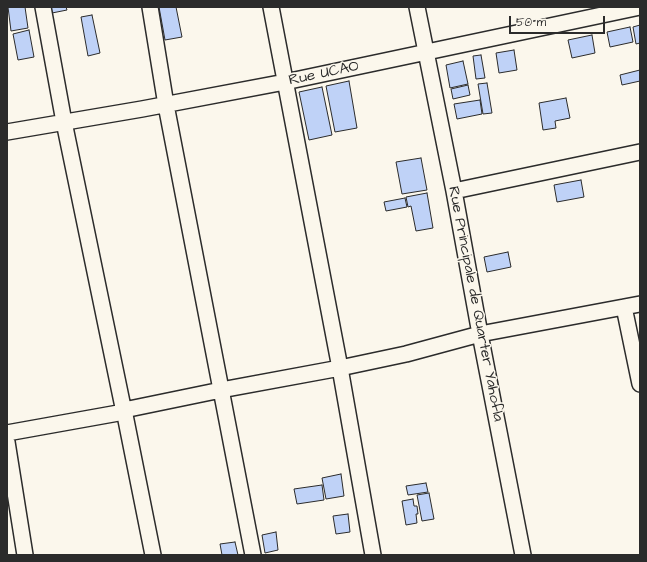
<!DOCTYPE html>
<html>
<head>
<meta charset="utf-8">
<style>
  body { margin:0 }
  #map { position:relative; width:647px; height:562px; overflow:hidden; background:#fbf7ec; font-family:"Architects Daughter",sans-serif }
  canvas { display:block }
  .frame { position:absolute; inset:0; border:8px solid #2b2b2b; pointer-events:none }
  .scale { position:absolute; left:509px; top:16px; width:96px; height:18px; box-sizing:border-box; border:2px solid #2b2b2b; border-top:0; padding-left:5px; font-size:12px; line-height:14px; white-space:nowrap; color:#2b2b2b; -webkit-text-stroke:3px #fbf7ec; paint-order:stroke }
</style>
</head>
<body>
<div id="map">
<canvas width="647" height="562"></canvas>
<div class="frame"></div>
<div class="scale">50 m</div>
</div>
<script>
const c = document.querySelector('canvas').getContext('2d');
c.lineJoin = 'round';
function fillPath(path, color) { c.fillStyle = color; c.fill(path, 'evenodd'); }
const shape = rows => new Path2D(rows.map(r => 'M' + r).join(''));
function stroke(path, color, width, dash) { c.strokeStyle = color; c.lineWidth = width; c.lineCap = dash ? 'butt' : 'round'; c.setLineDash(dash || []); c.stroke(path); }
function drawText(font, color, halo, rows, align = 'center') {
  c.font = font + ' "Architects Daughter",sans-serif'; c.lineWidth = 3; c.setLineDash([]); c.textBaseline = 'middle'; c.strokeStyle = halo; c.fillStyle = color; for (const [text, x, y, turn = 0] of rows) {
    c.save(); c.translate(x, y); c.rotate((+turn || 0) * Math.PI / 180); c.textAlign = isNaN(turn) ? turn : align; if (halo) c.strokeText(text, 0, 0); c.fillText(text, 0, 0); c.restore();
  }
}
const building = shape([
  [8,7,25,7,28,28,11,31,8,7],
  [51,7,66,7,67,10,52,13,51,7],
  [159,7,176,7,182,37,165,40,159,7],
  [92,15,100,53,88,56,81,17,92,15],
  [640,25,640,43,636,44,633,27,640,25],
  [630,27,633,42,610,47,607,32,630,27],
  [29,30,34,57,18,60,13,34,29,30],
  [592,35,595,53,572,58,568,40,592,35],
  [514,50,517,70,499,73,496,53,514,50],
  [481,55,485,78,476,79,473,56,481,55],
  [463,61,468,84,450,88,446,65,463,61],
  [640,70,640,81,622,85,620,75,640,70],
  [349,81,357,128,335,132,326,86,349,81],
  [487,83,492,113,483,114,478,84,487,83],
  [468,85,470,95,453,99,451,89,468,85],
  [322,87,332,135,309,140,299,92,322,87],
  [566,98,570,118,555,121,556,128,543,130,539,103,566,98],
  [480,100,482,114,457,119,454,104,480,100],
  [421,158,427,190,402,194,396,162,421,158],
  [581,180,584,197,557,202,554,185,581,180],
  [427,193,433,228,416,231,411,206,408,207,406,197,427,193],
  [405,198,407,207,386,211,384,202,405,198],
  [508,252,511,267,487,272,484,257,508,252],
  [341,474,344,496,326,499,322,478,341,474],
  [426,483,428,492,408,495,406,486,426,483],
  [322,485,324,500,297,504,294,489,322,485],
  [429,493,434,519,422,521,417,495,429,493],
  [413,499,414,506,417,506,418,514,416,514,417,523,406,525,402,501,413,499],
  [348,514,350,532,336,534,333,516,348,514],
  [276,532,278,550,265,553,262,535,276,532],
  [235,542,238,555,222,555,220,544,235,542]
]);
const street = shape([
  [43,7,64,122,124,412],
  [150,7,166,105,253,555],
  [271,7,340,368,373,555],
  [417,7,454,191,480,334,523,555],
  [7,132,142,109,285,82,640,7],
  [454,191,640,152],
  [624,307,640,384],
  [124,410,153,555],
  [7,433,124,412,124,410,221,390,340,368,406,354,480,334,640,304],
  [7,442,25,555]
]);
const streetNames = [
  ["Rue UCAO",324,74,-12],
  ["Rue Principale de Quarter Yahofla",475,304,79]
];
fillPath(building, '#bfd2f7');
stroke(building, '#2b2b2b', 1);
stroke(street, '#2b2b2b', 18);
stroke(street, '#fbf7ec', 15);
drawText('15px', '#2b2b2b', '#fbf7ec', streetNames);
</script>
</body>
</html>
